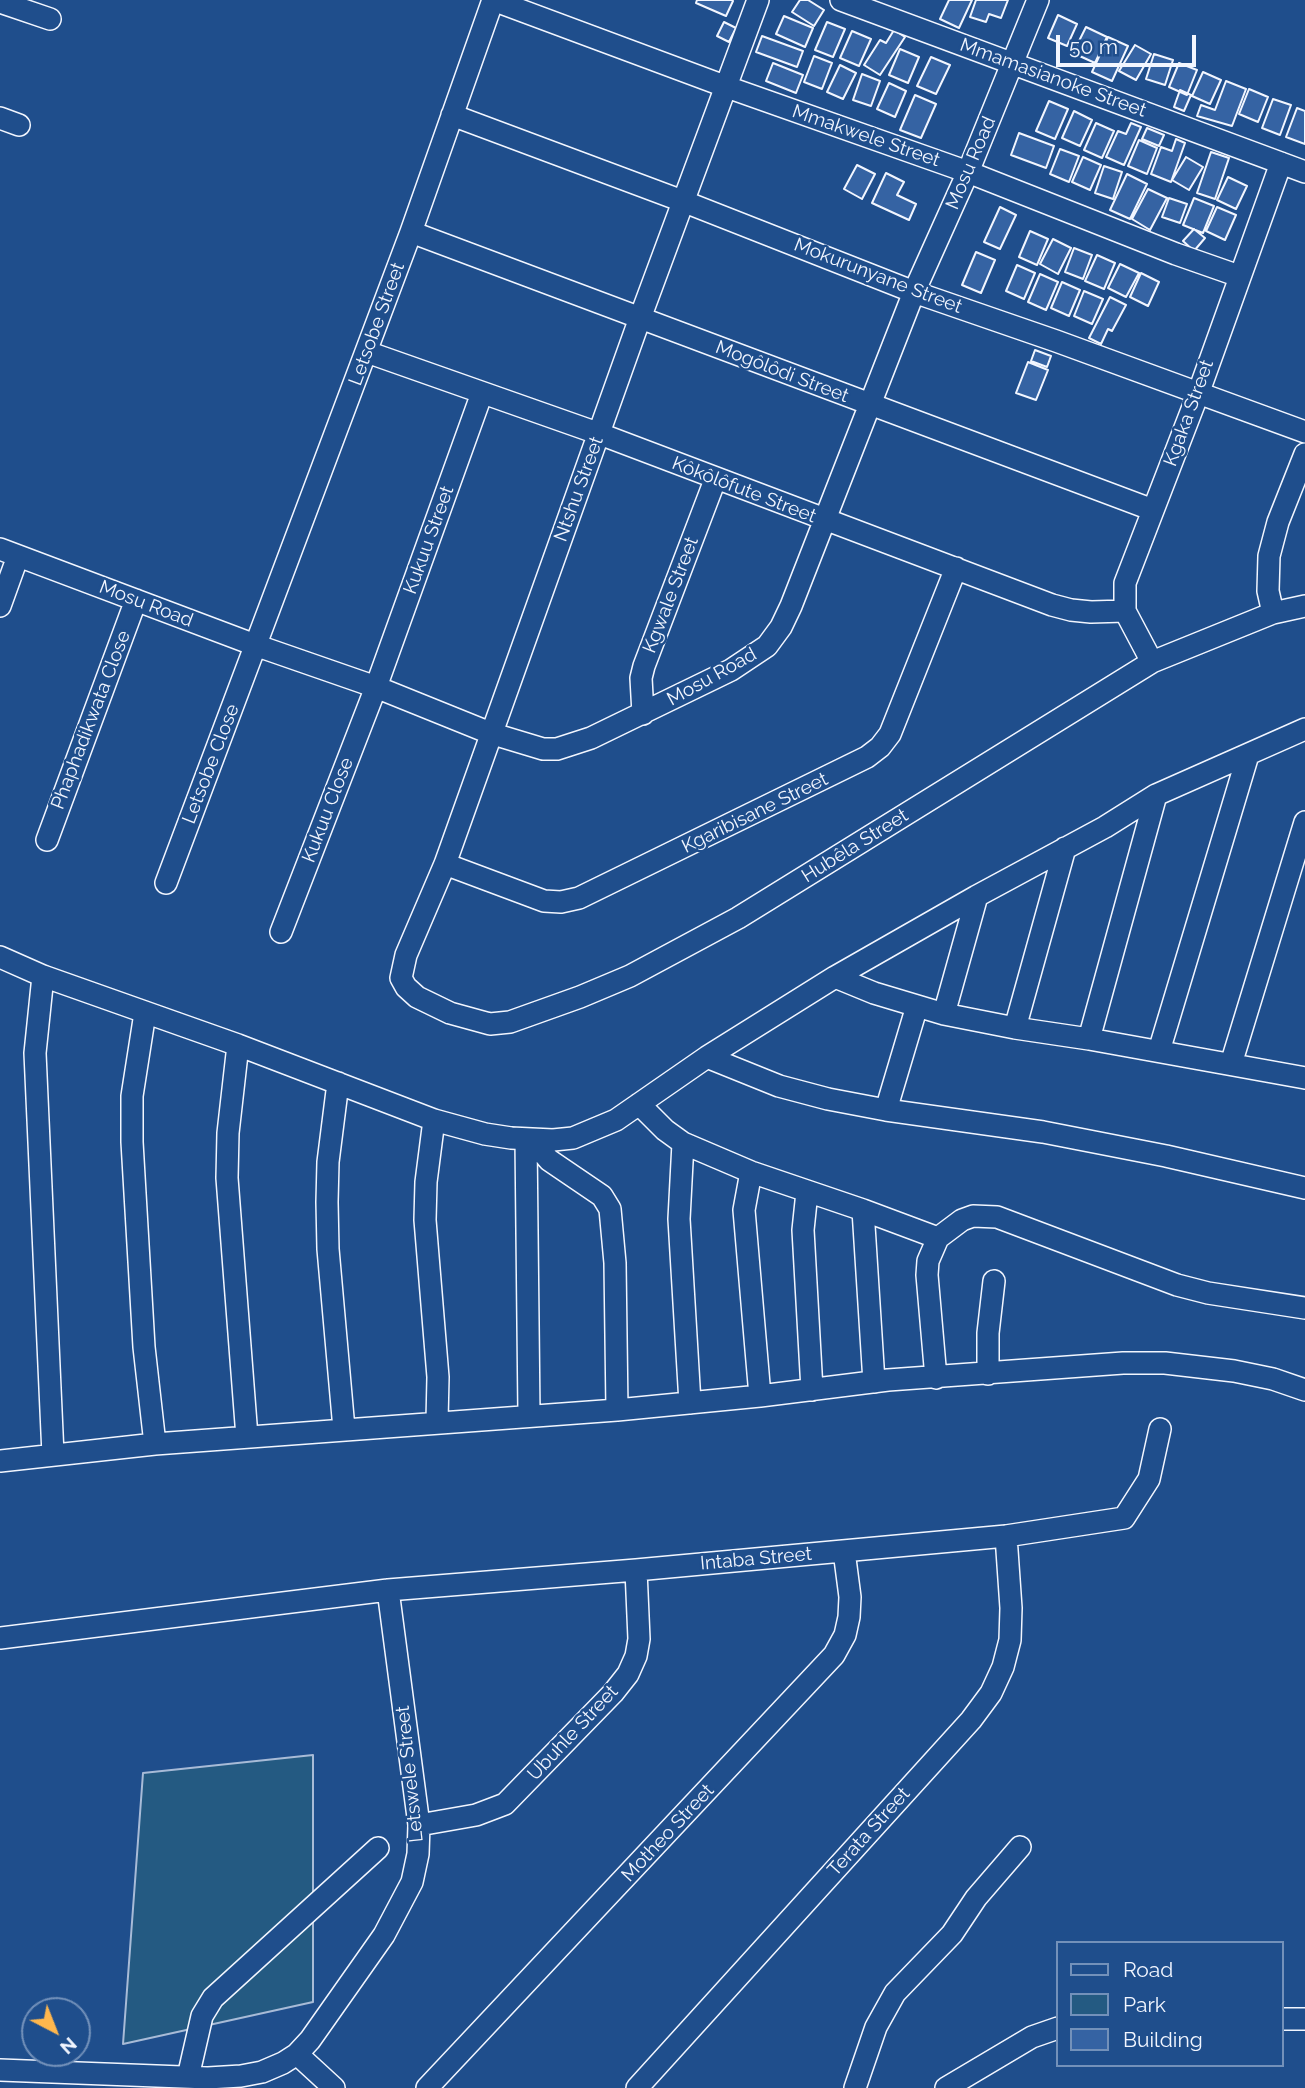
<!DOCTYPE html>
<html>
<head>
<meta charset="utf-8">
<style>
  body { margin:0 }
  #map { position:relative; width:1305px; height:2088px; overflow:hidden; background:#1f4e8c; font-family:Raleway,sans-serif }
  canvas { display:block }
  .legend { position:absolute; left:1056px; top:1941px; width:228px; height:126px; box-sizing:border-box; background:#1f4e8c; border:2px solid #7391ba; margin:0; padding:9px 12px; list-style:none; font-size:21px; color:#f2f6ff }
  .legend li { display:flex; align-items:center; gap:14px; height:35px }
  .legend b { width:35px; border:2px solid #7391ba }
  .north { position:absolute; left:21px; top:1997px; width:70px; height:70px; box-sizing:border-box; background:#1f4e8c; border:2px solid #7391ba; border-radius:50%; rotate:138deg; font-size:19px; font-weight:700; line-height:28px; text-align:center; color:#f2f6ff }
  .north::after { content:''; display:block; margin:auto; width:24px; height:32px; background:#ffb74d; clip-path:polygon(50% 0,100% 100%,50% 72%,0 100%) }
  .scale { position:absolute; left:1056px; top:35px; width:140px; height:32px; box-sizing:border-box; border:4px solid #f2f6ff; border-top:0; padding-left:9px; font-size:21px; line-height:24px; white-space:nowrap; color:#f2f6ff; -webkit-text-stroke:5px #1f4e8c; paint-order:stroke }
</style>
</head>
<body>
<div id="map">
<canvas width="1305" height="2088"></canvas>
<ul class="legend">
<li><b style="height:9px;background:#1f4e8c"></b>Road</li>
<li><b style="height:19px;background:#245a82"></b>Park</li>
<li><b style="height:19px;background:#3563a3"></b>Building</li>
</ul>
<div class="north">N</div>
<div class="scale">50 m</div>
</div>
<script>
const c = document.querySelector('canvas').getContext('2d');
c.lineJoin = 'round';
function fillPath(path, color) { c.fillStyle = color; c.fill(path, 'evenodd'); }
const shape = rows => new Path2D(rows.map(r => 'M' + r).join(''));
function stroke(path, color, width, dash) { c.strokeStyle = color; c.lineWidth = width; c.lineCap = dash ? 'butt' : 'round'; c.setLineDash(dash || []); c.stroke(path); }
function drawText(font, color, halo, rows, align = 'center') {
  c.font = font + ' Raleway,sans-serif'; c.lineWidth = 5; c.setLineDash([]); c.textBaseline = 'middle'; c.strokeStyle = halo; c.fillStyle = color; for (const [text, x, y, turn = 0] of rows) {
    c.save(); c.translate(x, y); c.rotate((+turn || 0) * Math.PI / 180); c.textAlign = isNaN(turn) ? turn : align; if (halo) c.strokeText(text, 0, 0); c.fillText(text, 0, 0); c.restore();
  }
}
const green = shape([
  [313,1755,313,2002,123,2044,143,1773,313,1755]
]);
const building = shape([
  [697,0,732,0,733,1,726,16,696,3,697,0],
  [800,0,808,0,824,10,814,26,792,12,800,0],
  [949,0,972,0,959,28,940,19,949,0],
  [976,0,1008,0,1001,18,989,14,986,22,970,17,976,0],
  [1058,15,1077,24,1067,46,1048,38,1058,15],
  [784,16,813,28,805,47,776,34,784,16],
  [724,22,736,28,729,42,717,36,724,22],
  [827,22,845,29,833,57,815,50,827,22],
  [1086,27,1107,37,1095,63,1073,53,1086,27],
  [894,30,905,37,880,75,864,65,880,40,886,43,894,30],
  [852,31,871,39,859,66,840,58,852,31],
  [762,36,803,51,797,67,756,52,762,36],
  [1108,37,1128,46,1112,81,1092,72,1108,37],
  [1135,45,1151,54,1136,80,1119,71,1135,45],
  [900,49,919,57,908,83,889,75,900,49],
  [1154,54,1173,60,1165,85,1146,79,1154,54],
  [814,56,832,63,822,89,804,82,814,56],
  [931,57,950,65,936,94,917,86,931,57],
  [773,63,803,75,796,93,766,81,773,63],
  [1179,63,1197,70,1187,95,1169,87,1179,63],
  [840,65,856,73,843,99,827,92,840,65],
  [1203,72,1221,80,1210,104,1192,96,1203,72],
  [862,74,880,81,871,106,853,100,862,74],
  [1226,81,1246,89,1232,126,1197,116,1201,105,1215,110,1226,81],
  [889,83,906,91,895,117,877,109,889,83],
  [1249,89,1268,97,1258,122,1239,114,1249,89],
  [1180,90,1191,95,1184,111,1174,107,1180,90],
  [915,95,936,104,921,138,900,130,915,95],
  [1273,99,1291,105,1280,135,1262,128,1273,99],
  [1049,101,1068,109,1055,139,1036,131,1049,101],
  [1297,108,1305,111,1305,144,1286,137,1297,108],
  [1074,111,1092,120,1080,146,1062,138,1074,111],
  [1096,123,1114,131,1102,158,1084,150,1096,123],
  [1131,123,1141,127,1124,165,1106,157,1118,131,1126,134,1131,123],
  [1147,128,1164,135,1159,146,1142,139,1147,128],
  [1019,133,1054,146,1046,168,1011,155,1019,133],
  [1176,139,1185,143,1171,182,1151,174,1161,147,1172,151,1176,139],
  [1139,140,1157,148,1147,174,1128,166,1139,140],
  [1060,149,1079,156,1069,182,1050,174,1060,149],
  [1211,152,1229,158,1215,199,1197,193,1211,152],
  [1083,157,1101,165,1090,190,1072,182,1083,157],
  [1186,157,1203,167,1189,190,1172,180,1186,157],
  [857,165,875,174,862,199,844,189,857,165],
  [1104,166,1122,172,1113,199,1095,193,1104,166],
  [886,173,904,182,897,195,916,204,909,220,872,203,886,173],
  [1127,174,1147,184,1130,219,1110,210,1127,174],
  [1228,177,1247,186,1236,209,1217,200,1228,177],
  [1148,189,1167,198,1150,230,1132,219,1148,189],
  [1169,198,1187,204,1180,223,1162,217,1169,198],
  [1194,198,1214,206,1203,233,1183,225,1194,198],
  [1000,207,1016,215,1000,249,984,242,1000,207],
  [1217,207,1236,215,1225,240,1206,231,1217,207],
  [1194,229,1205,238,1194,251,1183,241,1194,229],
  [1030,231,1048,239,1037,265,1019,257,1030,231],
  [1053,239,1071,248,1058,274,1040,264,1053,239],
  [1074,248,1092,255,1083,279,1065,272,1074,248],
  [976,252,995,260,981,293,962,285,976,252],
  [1097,255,1115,263,1104,289,1085,281,1097,255],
  [1120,264,1139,273,1126,297,1108,288,1120,264],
  [1017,265,1035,273,1024,299,1006,291,1017,265],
  [1141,273,1159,282,1148,306,1130,297,1141,273],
  [1040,274,1058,282,1046,310,1028,302,1040,274],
  [1062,282,1080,290,1069,316,1051,308,1062,282],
  [1084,291,1103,299,1092,324,1074,316,1084,291],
  [1110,297,1126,305,1112,331,1108,329,1101,344,1089,338,1110,297],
  [1035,350,1051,356,1047,367,1031,361,1035,350],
  [1028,362,1048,370,1036,400,1016,393,1028,362]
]);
const minor = shape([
  [493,0,727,87,968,172,1176,254,1239,276],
  [758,0,640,318,445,864,406,955,401,978,406,987,417,997,450,1013,490,1024,510,1022,580,997,630,976,738,918,1152,662,1273,613,1305,606],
  [841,0,1305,172],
  [0,2,50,19],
  [452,115,685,202,914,292,1056,341,1305,432],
  [0,118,19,125],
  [411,232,1153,510],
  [367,352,600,434,1052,605,1071,610,1091,612,1125,611],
  [0,549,255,645,376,687,490,733,543,749,557,749,591,738,731,670,767,646,781,627,791,606,914,292,968,172,1038,0],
  [0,606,18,556],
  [1273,613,1268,591,1269,556,1278,522,1305,454],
  [1152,662,1125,611,1125,583,1198,394,1281,163],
  [643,714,641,678,644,666,715,480],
  [47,840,136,600],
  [445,864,544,901,561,902,579,898,867,757,880,747,890,734,956,568],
  [166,883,411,232,493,0],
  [281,932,376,687,482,393],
  [0,957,43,976,238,1045,434,1120,485,1134,511,1138,553,1140,573,1138,616,1120,707,1057,835,977,977,896,1105,827,1156,795,1305,729],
  [43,976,35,1053,53,1455],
  [835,977,874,993,944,1014,1015,1028,1089,1039,1305,1078],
  [145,1013,132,1096,132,1142,144,1347,155,1444],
  [944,1014,977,896],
  [1015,1028,1065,848],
  [1089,1039,1156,795],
  [238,1045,228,1133,227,1178,247,1437],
  [1159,1051,1248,755],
  [707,1057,779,1086,828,1099,886,1110,1043,1132,1166,1156,1305,1188],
  [1231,1064,1305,822],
  [338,1083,328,1162,327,1202,328,1249,344,1429],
  [639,1104,665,1130,683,1143,679,1219,690,1403],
  [886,1110,917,1006],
  [434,1120,426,1182,425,1220,438,1377,437,1421],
  [526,1139,529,1415],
  [531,1139,549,1160,602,1196,610,1209,615,1263,617,1410],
  [683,1143,751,1172,863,1210,938,1238,962,1220,973,1216,997,1217,1177,1285,1208,1293,1305,1308],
  [751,1172,744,1210,760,1396],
  [807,1192,803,1230,812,1390],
  [863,1210,874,1382],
  [988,1374,988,1333,994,1281],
  [936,1378,927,1275,928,1261,938,1238],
  [0,1461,155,1444,617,1410,760,1396,888,1380,1123,1363,1165,1363,1234,1371,1273,1379,1305,1390],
  [0,1638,388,1590,636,1570,1006,1536,1124,1518,1149,1479,1160,1429],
  [419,1825,476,1815,505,1804,613,1693,628,1674,636,1656,639,1639,636,1570],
  [1282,2019,1305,2019],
  [297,2054,334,2088],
  [0,2070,208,2078,241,2076,262,2072,283,2063,297,2054,310,2040,384,1935,412,1882,418,1854,419,1825,388,1590],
  [188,2077,202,2016,213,1998,378,1848],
  [427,2088,834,1655,845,1635,849,1617,850,1597,844,1551],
  [637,2088,971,1720,991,1693,1003,1667,1010,1640,1011,1608,1006,1536],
  [855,2088,876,2027,895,1993,952,1934,976,1898,1020,1847],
  [946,2088,1032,2037,1058,2028]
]);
const streetNames = [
  ["Mmamasianoke Street",1053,78,20],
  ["Mmakwele Street",866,136,19],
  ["Mosu Road",971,163,-67],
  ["Mokurunyane Street",878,276,21],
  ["Letsobe Street",377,324,-70],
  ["Mogôlôdi Street",782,372,21],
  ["Kgaka Street",1189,413,-70],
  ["Ntshu Street",579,489,-70],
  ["Kôkôlôfute Street",744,490,21],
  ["Kukuu Street",429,540,-70],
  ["Kgwale Street",671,595,-69],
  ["Mosu Road",146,604,21],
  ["Mosu Road",712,677,-29],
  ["Phaphadikwata Close",91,720,-69],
  ["Letsobe Close",211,764,-69],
  ["Kukuu Close",328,810,-69],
  ["Kgaribisane Street",755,813,-26],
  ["Hubêla Street",855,846,-32],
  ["Intaba Street",756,1559,-5],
  ["Ubuhle Street",573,1733,-47],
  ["Letswele Street",410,1774,-96],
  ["Terata Street",869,1832,-48],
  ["Motheo Street",668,1833,-47]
];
fillPath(green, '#245a82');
stroke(green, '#a8bbd7', 2);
fillPath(building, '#3563a3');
stroke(building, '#f2f6ff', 2);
stroke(minor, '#f2f6ff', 24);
stroke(minor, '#1f4e8c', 21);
drawText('19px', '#f2f6ff', '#1f4e8c', streetNames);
</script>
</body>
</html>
